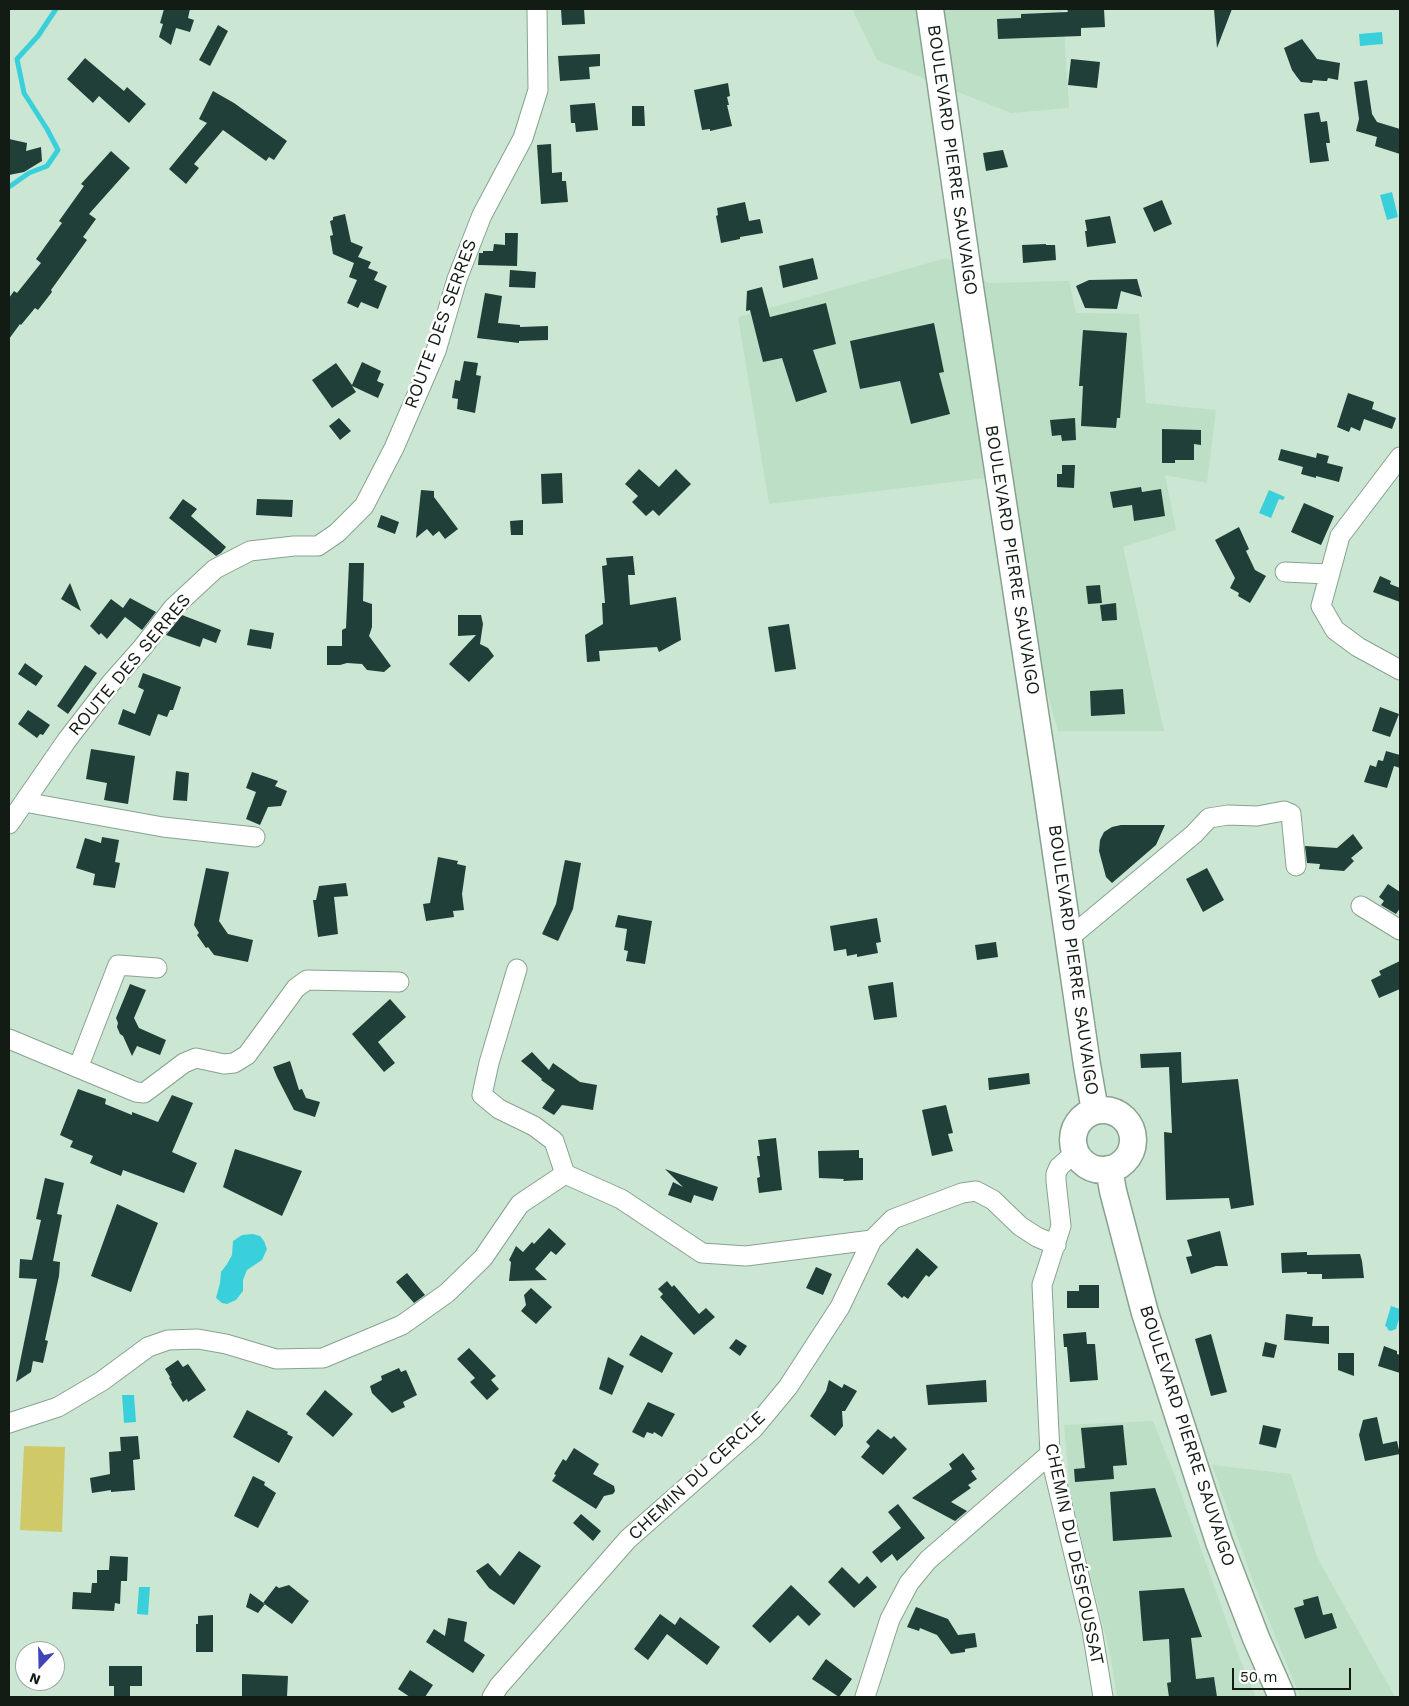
<!DOCTYPE html>
<html>
<head>
<meta charset="utf-8">
<style>
  body { margin:0 }
  #map { position:relative; width:1409px; height:1706px; overflow:hidden; background:#cbe7d3; font-family:"Work Sans",sans-serif }
  canvas { display:block }
  .frame { position:absolute; inset:0; border:10px solid #121c15; pointer-events:none }
  .north { position:absolute; left:15px; top:1641px; width:50px; height:50px; box-sizing:border-box; background:#fff; border:1px solid #a0a4a1; border-radius:50%; rotate:201deg; font-size:14px; font-weight:700; line-height:20px; text-align:center; color:#121c15 }
  .north::after { content:''; display:block; margin:auto; width:18px; height:22px; background:#4144b9; clip-path:polygon(50% 0,100% 100%,50% 72%,0 100%) }
  .scale { position:absolute; left:1232px; top:1668px; width:119px; height:22px; box-sizing:border-box; border:2px solid #121c15; border-top:0; padding-left:6px; font-size:15px; line-height:18px; white-space:nowrap; color:#121c15; -webkit-text-stroke:4px #fff; paint-order:stroke }
</style>
</head>
<body>
<div id="map">
<canvas width="1409" height="1706"></canvas>
<div class="frame"></div>
<div class="north">N</div>
<div class="scale">50 m</div>
</div>
<script>
const c = document.querySelector('canvas').getContext('2d');
c.lineJoin = 'round';
function fillPath(path, color) { c.fillStyle = color; c.fill(path, 'evenodd'); }
const shape = rows => new Path2D(rows.map(r => 'M' + r).join(''));
function stroke(path, color, width, dash) { c.strokeStyle = color; c.lineWidth = width; c.lineCap = dash ? 'butt' : 'round'; c.setLineDash(dash || []); c.stroke(path); }
function drawText(font, color, halo, rows, align = 'center') {
  c.font = font + ' "Work Sans",sans-serif'; c.lineWidth = 5; c.setLineDash([]); c.textBaseline = 'middle'; c.strokeStyle = halo; c.fillStyle = color; for (const [text, x, y, turn = 0] of rows) {
    c.save(); c.translate(x, y); c.rotate((+turn || 0) * Math.PI / 180); c.textAlign = isNaN(turn) ? turn : align; if (halo) c.strokeText(text, 0, 0); c.fillText(text, 0, 0); c.restore();
  }
}
const built = shape([
  [852,9,1061,9,1063,13,1069,108,1011,113,877,60],
  [946,258,989,283,1069,281,1076,313,1139,314,1146,403,1216,410,1207,483,1165,475,1176,530,1123,547,1164,731,1058,731,986,478,769,504,738,317],
  [1153,1421,1175,1476,1240,1659,1256,1697,1117,1697,1110,1654,1070,1492,1064,1425],
  [1212,1465,1291,1474,1317,1557,1395,1697,1300,1697,1254,1584]
]);
const green = shape([
  [24,1446,65,1447,62,1532,20,1530]
]);
const water = shape([
  [1382,32,1383,44,1360,46,1359,34],
  [1392,192,1398,217,1387,220,1380,195],
  [1269,490,1285,497,1283,500,1279,499,1271,518,1259,513],
  [253,1234,260,1236,264,1241,267,1249,262,1260,247,1270,243,1280,243,1291,236,1300,227,1304,222,1303,216,1298,220,1283,221,1272,227,1264,232,1255,233,1241,242,1235],
  [1391,1306,1400,1309,1400,1316,1396,1329,1391,1331,1388,1330,1387,1327,1385,1326],
  [122,1395,134,1395,136,1422,124,1423],
  [139,1587,150,1587,148,1615,137,1614]
]);
const stream = shape([
  [9,187,29,173,47,166,58,150,47,129,24,93,17,59,38,36,56,9]
]);
const building = shape([
  [164,9,190,9,188,18,194,20,190,32,176,28,171,45,159,37,163,24,160,23],
  [561,9,584,9,585,24,562,25],
  [1067,9,1104,9,1105,27,1081,28,1081,36,998,39,997,19,1021,18,1021,14,1068,12],
  [1214,9,1232,9,1217,48],
  [218,25,228,31,210,66,199,60],
  [1302,39,1317,59,1340,63,1338,80,1328,78,1327,81,1324,81,1313,80,1312,83,1301,82,1297,77,1292,70,1284,48],
  [600,54,600,66,589,67,590,79,560,81,558,56],
  [85,58,124,91,127,87,146,104,129,123,99,96,93,103,67,79],
  [1071,59,1100,62,1097,88,1068,85],
  [1367,80,1372,114,1377,122,1400,129,1400,154,1375,146,1377,137,1356,131,1359,119,1354,82],
  [728,83,730,96,727,97,729,105,727,105,732,126,710,131,710,129,702,130,694,90],
  [213,91,234,103,287,141,274,160,269,157,266,161,223,130,194,164,199,168,186,184,169,169,207,123,199,119],
  [595,103,598,130,576,132,575,123,571,123,570,105],
  [632,106,644,106,645,126,632,126],
  [1319,112,1321,122,1327,121,1330,143,1326,143,1329,161,1310,163,1304,114],
  [9,139,27,143,26,151,41,147,42,161,24,172,9,175],
  [551,144,552,173,562,172,562,181,566,181,568,202,541,204,537,145],
  [1003,150,1008,167,986,171,983,153],
  [111,151,130,168,89,214,96,219,83,237,87,240,51,290,52,292,38,310,35,308,21,325,20,324,9,339,9,298,14,291,17,293,41,263,36,259,62,223,59,221,84,186,81,184],
  [1162,200,1172,224,1154,232,1143,208],
  [745,202,749,221,760,219,763,233,740,237,740,239,721,243,716,216,718,215,717,208],
  [345,214,351,242,363,247,358,257,371,262,368,268,378,272,374,280,387,286,378,309,361,302,358,308,347,303,357,280,349,277,354,263,333,254,330,236,333,235,330,221,333,220,333,217],
  [1110,216,1116,243,1087,247,1085,231,1087,231,1085,220],
  [505,233,518,233,517,266,478,265,479,253,483,253,483,251,493,251,494,244,505,245],
  [1046,244,1046,245,1055,245,1056,260,1023,263,1022,245],
  [813,258,818,279,783,288,779,266],
  [510,270,536,272,535,288,509,287],
  [1137,279,1142,297,1121,291,1117,309,1085,308,1076,286,1089,280],
  [762,287,770,317,826,303,836,344,813,350,827,392,796,402,782,358,763,362,750,310,746,311,747,291],
  [485,293,502,296,498,323,520,325,520,327,548,326,548,340,519,341,519,343,477,338],
  [934,323,944,372,939,373,950,414,911,424,900,381,860,389,850,341],
  [1083,330,1127,333,1120,418,1117,418,1116,428,1081,426,1083,386,1079,386],
  [464,361,478,363,476,375,481,376,475,413,457,409,458,399,452,398,455,380,460,381],
  [362,362,381,371,377,381,384,384,378,398,352,386,356,392,332,408,312,380,336,363,352,385],
  [1348,393,1374,402,1372,409,1396,418,1392,429,1364,419,1360,431,1351,427,1349,432,1337,427],
  [339,418,351,431,340,440,329,426],
  [1075,418,1076,440,1062,441,1061,435,1052,436,1050,420],
  [1162,429,1201,430,1201,445,1194,444,1194,460,1175,460,1175,463,1162,463],
  [1281,449,1316,458,1317,453,1329,456,1327,463,1343,467,1339,482,1316,476,1316,478,1301,474,1303,467,1278,460],
  [1062,465,1075,465,1074,488,1057,487,1057,474,1062,474],
  [639,469,659,487,676,469,691,484,659,516,653,510,646,516,632,502,638,496,625,484],
  [562,473,563,503,542,504,541,474],
  [1141,487,1142,492,1161,489,1165,516,1134,521,1132,505,1113,508,1110,492],
  [421,490,434,491,434,497,458,529,445,539,439,531,433,536,427,529,416,538],
  [183,499,197,509,191,516,226,547,221,553,216,556,169,518],
  [257,499,293,500,292,517,256,515],
  [1304,503,1334,516,1321,545,1291,532],
  [381,515,399,522,395,534,377,527],
  [523,520,523,535,511,535,510,521],
  [1239,527,1249,549,1246,551,1255,570,1266,576,1250,603,1238,596,1239,593,1230,588,1235,578,1215,540],
  [633,556,635,575,628,575,630,605,676,597,681,640,659,652,657,647,599,651,600,661,587,662,585,635,603,624,602,603,605,603,602,566,607,565,606,558],
  [349,563,364,563,363,601,372,604,372,627,369,636,391,666,384,672,367,670,362,664,347,663,340,665,327,665,327,646,342,646,342,630,346,628],
  [1380,576,1391,581,1390,584,1400,588,1400,602,1373,592],
  [70,583,81,611,61,599],
  [1100,585,1102,603,1088,604,1086,586],
  [130,598,156,612,142,630,125,617,107,639,101,633,99,635,90,626,111,599,123,608],
  [1116,603,1117,620,1102,621,1100,605],
  [182,615,221,630,216,643,203,638,200,647,166,635],
  [458,615,481,615,483,624,480,644,488,648,494,656,469,682,449,664,476,635,458,636],
  [789,624,796,669,775,672,768,627],
  [250,629,274,633,271,649,247,645],
  [25,663,43,676,36,686,18,674],
  [85,665,97,673,68,714,57,706],
  [143,673,181,687,173,710,170,710,167,717,158,714,150,736,118,724,123,709,135,714,144,690,138,687],
  [1123,689,1125,714,1091,716,1090,691],
  [1380,707,1399,714,1390,737,1372,731],
  [28,710,50,725,43,735,40,734,37,738,18,724],
  [91,749,135,756,128,804,104,800,107,783,86,779],
  [1386,751,1400,755,1400,768,1394,766,1387,788,1364,782,1370,765,1376,767,1378,760,1383,761],
  [176,771,189,773,187,801,173,800],
  [252,772,278,781,275,786,287,791,281,806,268,807,260,825,246,819,256,792,246,788],
  [1121,825,1165,825,1156,845,1112,883,1106,877,1099,851,1100,840,1104,832,1112,827],
  [1353,834,1363,848,1351,858,1354,861,1344,871,1319,869,1320,864,1307,863,1305,846,1337,848],
  [102,837,119,840,115,862,120,863,115,888,93,885,95,874,76,868,85,838,101,843],
  [438,857,458,861,457,864,466,866,462,894,464,910,453,911,454,917,426,921,423,904,430,903],
  [565,860,581,863,573,909,558,941,542,934,556,904],
  [206,868,229,872,219,921,228,934,253,940,248,962,214,955,208,947,206,948,197,935,199,933,194,925],
  [1207,868,1224,900,1203,912,1186,879],
  [346,883,348,896,334,897,338,934,318,937,313,900,316,900,319,886],
  [1388,884,1400,892,1400,908,1396,914,1381,905,1384,901,1379,897],
  [618,915,652,921,645,964,626,961,628,951,624,950,627,929,615,927],
  [877,918,881,942,876,943,878,953,857,957,857,954,847,956,846,949,834,951,830,926],
  [996,942,998,957,977,960,975,945],
  [1400,961,1400,989,1379,998,1371,980,1381,975,1379,971],
  [893,982,897,1017,874,1020,868,986],
  [130,984,146,990,134,1018,139,1028,166,1040,160,1055,137,1046,132,1056,123,1036,120,1034,117,1027,118,1023,116,1018],
  [390,999,406,1017,378,1042,395,1063,384,1072,352,1034],
  [532,1052,549,1070,553,1063,580,1082,597,1085,593,1110,562,1105,554,1115,542,1108,555,1090,541,1080,542,1079,521,1061],
  [1181,1052,1182,1083,1238,1079,1254,1205,1231,1209,1229,1198,1166,1200,1164,1132,1172,1133,1169,1067,1141,1068,1140,1054],
  [290,1061,299,1090,302,1089,306,1098,320,1102,315,1117,294,1110,277,1077,273,1067],
  [1029,1073,1030,1084,989,1090,988,1078],
  [78,1089,106,1099,105,1104,132,1115,132,1112,158,1122,172,1095,193,1103,172,1152,197,1163,184,1193,123,1170,121,1176,90,1163,93,1156,70,1147,73,1141,60,1135],
  [946,1105,953,1133,948,1134,953,1151,932,1156,922,1110],
  [776,1138,782,1190,759,1193,757,1178,760,1177,757,1156,760,1156,758,1140],
  [235,1149,302,1171,282,1216,223,1187],
  [859,1150,859,1158,863,1158,863,1180,843,1181,844,1179,819,1178,818,1151],
  [665,1169,718,1187,713,1201,694,1195,691,1203,668,1195,673,1182,683,1187],
  [45,1178,64,1183,57,1214,62,1215,53,1261,60,1262,59,1276,45,1340,48,1341,43,1363,33,1361,31,1372,16,1382,37,1279,19,1278,20,1259,32,1260,41,1220,36,1219],
  [117,1204,158,1223,131,1292,91,1276],
  [549,1228,566,1244,556,1255,551,1251,535,1269,547,1280,509,1281,511,1262,509,1260,516,1246,523,1252,532,1242,534,1244],
  [1220,1231,1228,1266,1216,1266,1191,1274,1186,1257,1192,1256,1187,1240],
  [917,1248,938,1267,929,1277,926,1275,908,1299,904,1296,902,1298,887,1284],
  [1307,1252,1307,1255,1360,1254,1362,1261,1364,1278,1322,1279,1322,1274,1307,1274,1307,1272,1282,1273,1281,1253],
  [816,1267,832,1274,823,1295,806,1288],
  [407,1273,425,1295,414,1303,396,1282],
  [667,1281,672,1287,674,1285,699,1314,706,1308,715,1317,694,1335,660,1297,663,1294,658,1289],
  [1079,1285,1099,1285,1099,1308,1067,1308,1067,1291,1079,1291],
  [531,1288,552,1307,536,1324,521,1311,526,1305,524,1295],
  [1286,1314,1313,1317,1312,1326,1329,1326,1329,1344,1284,1340],
  [1086,1332,1087,1344,1095,1344,1098,1380,1070,1382,1067,1347,1064,1347,1063,1334],
  [1211,1334,1227,1392,1211,1396,1195,1339],
  [641,1335,673,1353,662,1373,629,1355],
  [736,1339,747,1346,740,1356,729,1348],
  [1265,1342,1277,1345,1274,1358,1262,1356],
  [1384,1346,1397,1351,1397,1354,1400,1355,1400,1373,1378,1366],
  [469,1348,496,1376,491,1380,499,1389,487,1400,470,1382,475,1378,457,1359],
  [1338,1353,1354,1353,1354,1376,1338,1370],
  [608,1357,624,1366,612,1395,599,1389],
  [178,1360,183,1367,188,1364,206,1390,188,1402,187,1399,183,1402,171,1384,172,1383,169,1378,170,1377,165,1369],
  [399,1368,401,1372,406,1370,417,1395,403,1402,405,1407,392,1413,372,1393,370,1386,382,1380,381,1376],
  [829,1380,842,1388,844,1384,857,1391,845,1411,842,1411,843,1426,835,1436,810,1416,826,1391],
  [986,1380,987,1402,928,1405,926,1385],
  [325,1390,353,1414,333,1437,306,1414],
  [648,1402,675,1414,662,1437,654,1432,653,1434,647,1432,644,1438,632,1432],
  [247,1410,288,1432,287,1434,293,1437,279,1463,233,1437],
  [1377,1417,1383,1444,1397,1441,1400,1454,1365,1461,1359,1435,1363,1420],
  [1123,1425,1127,1465,1113,1466,1114,1479,1075,1482,1074,1469,1085,1468,1081,1428],
  [1263,1425,1281,1429,1276,1448,1259,1444],
  [878,1429,891,1439,894,1436,907,1449,883,1475,861,1457,870,1446,866,1442],
  [138,1436,140,1459,133,1460,135,1490,111,1492,111,1490,92,1493,90,1478,110,1474,109,1452,121,1451,120,1437],
  [574,1448,599,1464,593,1474,614,1486,615,1491,613,1494,604,1496,596,1509,552,1481,556,1475,554,1474,563,1459,566,1461],
  [963,1453,975,1469,971,1471,977,1479,968,1485,971,1488,951,1502,967,1511,955,1521,912,1498,952,1469,949,1464],
  [253,1476,265,1482,264,1485,276,1493,258,1528,234,1516],
  [1155,1488,1172,1537,1113,1541,1110,1492],
  [898,1504,925,1538,897,1561,892,1554,881,1563,872,1552,901,1528,888,1512],
  [581,1514,601,1531,593,1541,573,1523],
  [519,1551,541,1566,514,1605,489,1588,476,1571,488,1563,500,1576],
  [110,1556,128,1557,127,1581,121,1581,120,1604,115,1603,114,1611,72,1609,73,1592,91,1593,92,1583,97,1583,97,1570,109,1570],
  [842,1567,859,1584,867,1576,877,1587,854,1608,828,1582],
  [289,1585,309,1601,292,1624,263,1603,276,1586,279,1588],
  [791,1585,821,1614,809,1626,798,1615,770,1643,752,1626],
  [1184,1588,1202,1637,1191,1638,1196,1679,1214,1677,1217,1697,1169,1697,1167,1683,1171,1682,1169,1639,1143,1641,1139,1591],
  [250,1593,265,1604,258,1613,246,1607],
  [1318,1596,1323,1615,1332,1613,1337,1628,1305,1639,1294,1608,1304,1605,1303,1600],
  [916,1607,948,1619,958,1635,975,1633,977,1647,965,1649,965,1652,951,1654,937,1635,920,1628,919,1631,907,1627],
  [660,1614,675,1625,680,1617,720,1647,707,1665,667,1634,648,1660,634,1649],
  [213,1615,213,1652,196,1652,196,1624,198,1624,198,1616],
  [448,1618,467,1622,464,1641,485,1655,473,1673,426,1642,434,1629,445,1636],
  [826,1659,852,1679,839,1697,812,1679],
  [109,1666,142,1666,142,1686,130,1686,130,1697,114,1697,114,1686,109,1686],
  [410,1670,433,1685,425,1697,410,1697,398,1689],
  [242,1674,288,1676,287,1697,242,1697]
]);
const street = shape([
  [1400,457,1340,536,1321,606,1335,630,1358,647,1400,670],
  [1285,572,1328,574],
  [24,802,163,827,255,837],
  [9,824,67,740,111,683,142,648,173,608,215,569,250,551,294,546,318,546,337,533,364,506,394,448,436,351,457,279,482,215,523,138,538,90,537,9],
  [1361,906,1400,930],
  [1069,938,1194,834,1209,818,1228,815,1257,816,1284,811,1291,814,1296,866],
  [517,969,489,1063,482,1095,499,1109,534,1126,554,1141,565,1174],
  [9,1039,136,1092,144,1093,184,1063,196,1058,224,1064,234,1063,247,1055,296,988,307,980,399,982],
  [78,1068,118,965,157,968],
  [1076,1152,1059,1167,1056,1174,1056,1181,1061,1226,1042,1285,1050,1454,1092,1630,1103,1697],
  [9,1423,58,1407,102,1381,148,1347,168,1340,198,1339,226,1344,276,1359,323,1358,402,1325,447,1293,483,1258,520,1204,565,1174,621,1199,702,1253,746,1256,872,1240],
  [492,1697,499,1686,628,1539,754,1428,788,1387,840,1307,872,1240,893,1219,962,1193,976,1191,993,1200,1020,1226,1037,1237,1056,1245],
  [865,1697,890,1619,909,1583,928,1560,1050,1454]
]);
const secondary = shape([
  [930,9,970,287,1047,791,1087,1065,1095,1111],
  '1073 1140a30 30 0 1 1 60 0a30 30 0 1 1-60 0Z',
  [1109,1169,1113,1191,1145,1313,1219,1542,1256,1638,1282,1697]
]);
const streetNames = [
  ["BOULEVARD PIERRE SAUVAIGO",952,160,82],
  ["ROUTE DES SERRES",441,324,-70],
  ["BOULEVARD PIERRE SAUVAIGO",1012,560,81],
  ["ROUTE DES SERRES",130,665,-50],
  ["BOULEVARD PIERRE SAUVAIGO",1073,960,82],
  ["BOULEVARD PIERRE SAUVAIGO",1187,1436,72],
  ["CHEMIN DU CERCLE",697,1476,-43],
  ["CHEMIN DU DÉSFOUSSAT",1074,1554,78]
];
fillPath(built, '#bcdfc6');
fillPath(green, '#d0c967');
fillPath(water, '#3ad0db');
stroke(stream, '#3ad0db', 5);
fillPath(building, '#1f3f38');
stroke(street, '#88a28f', 21);
stroke(secondary, '#88a28f', 29);
stroke(street, '#fff', 19);
stroke(secondary, '#fff', 26);
drawText('18px', '#121c15', '#fff', streetNames);
</script>
</body>
</html>
